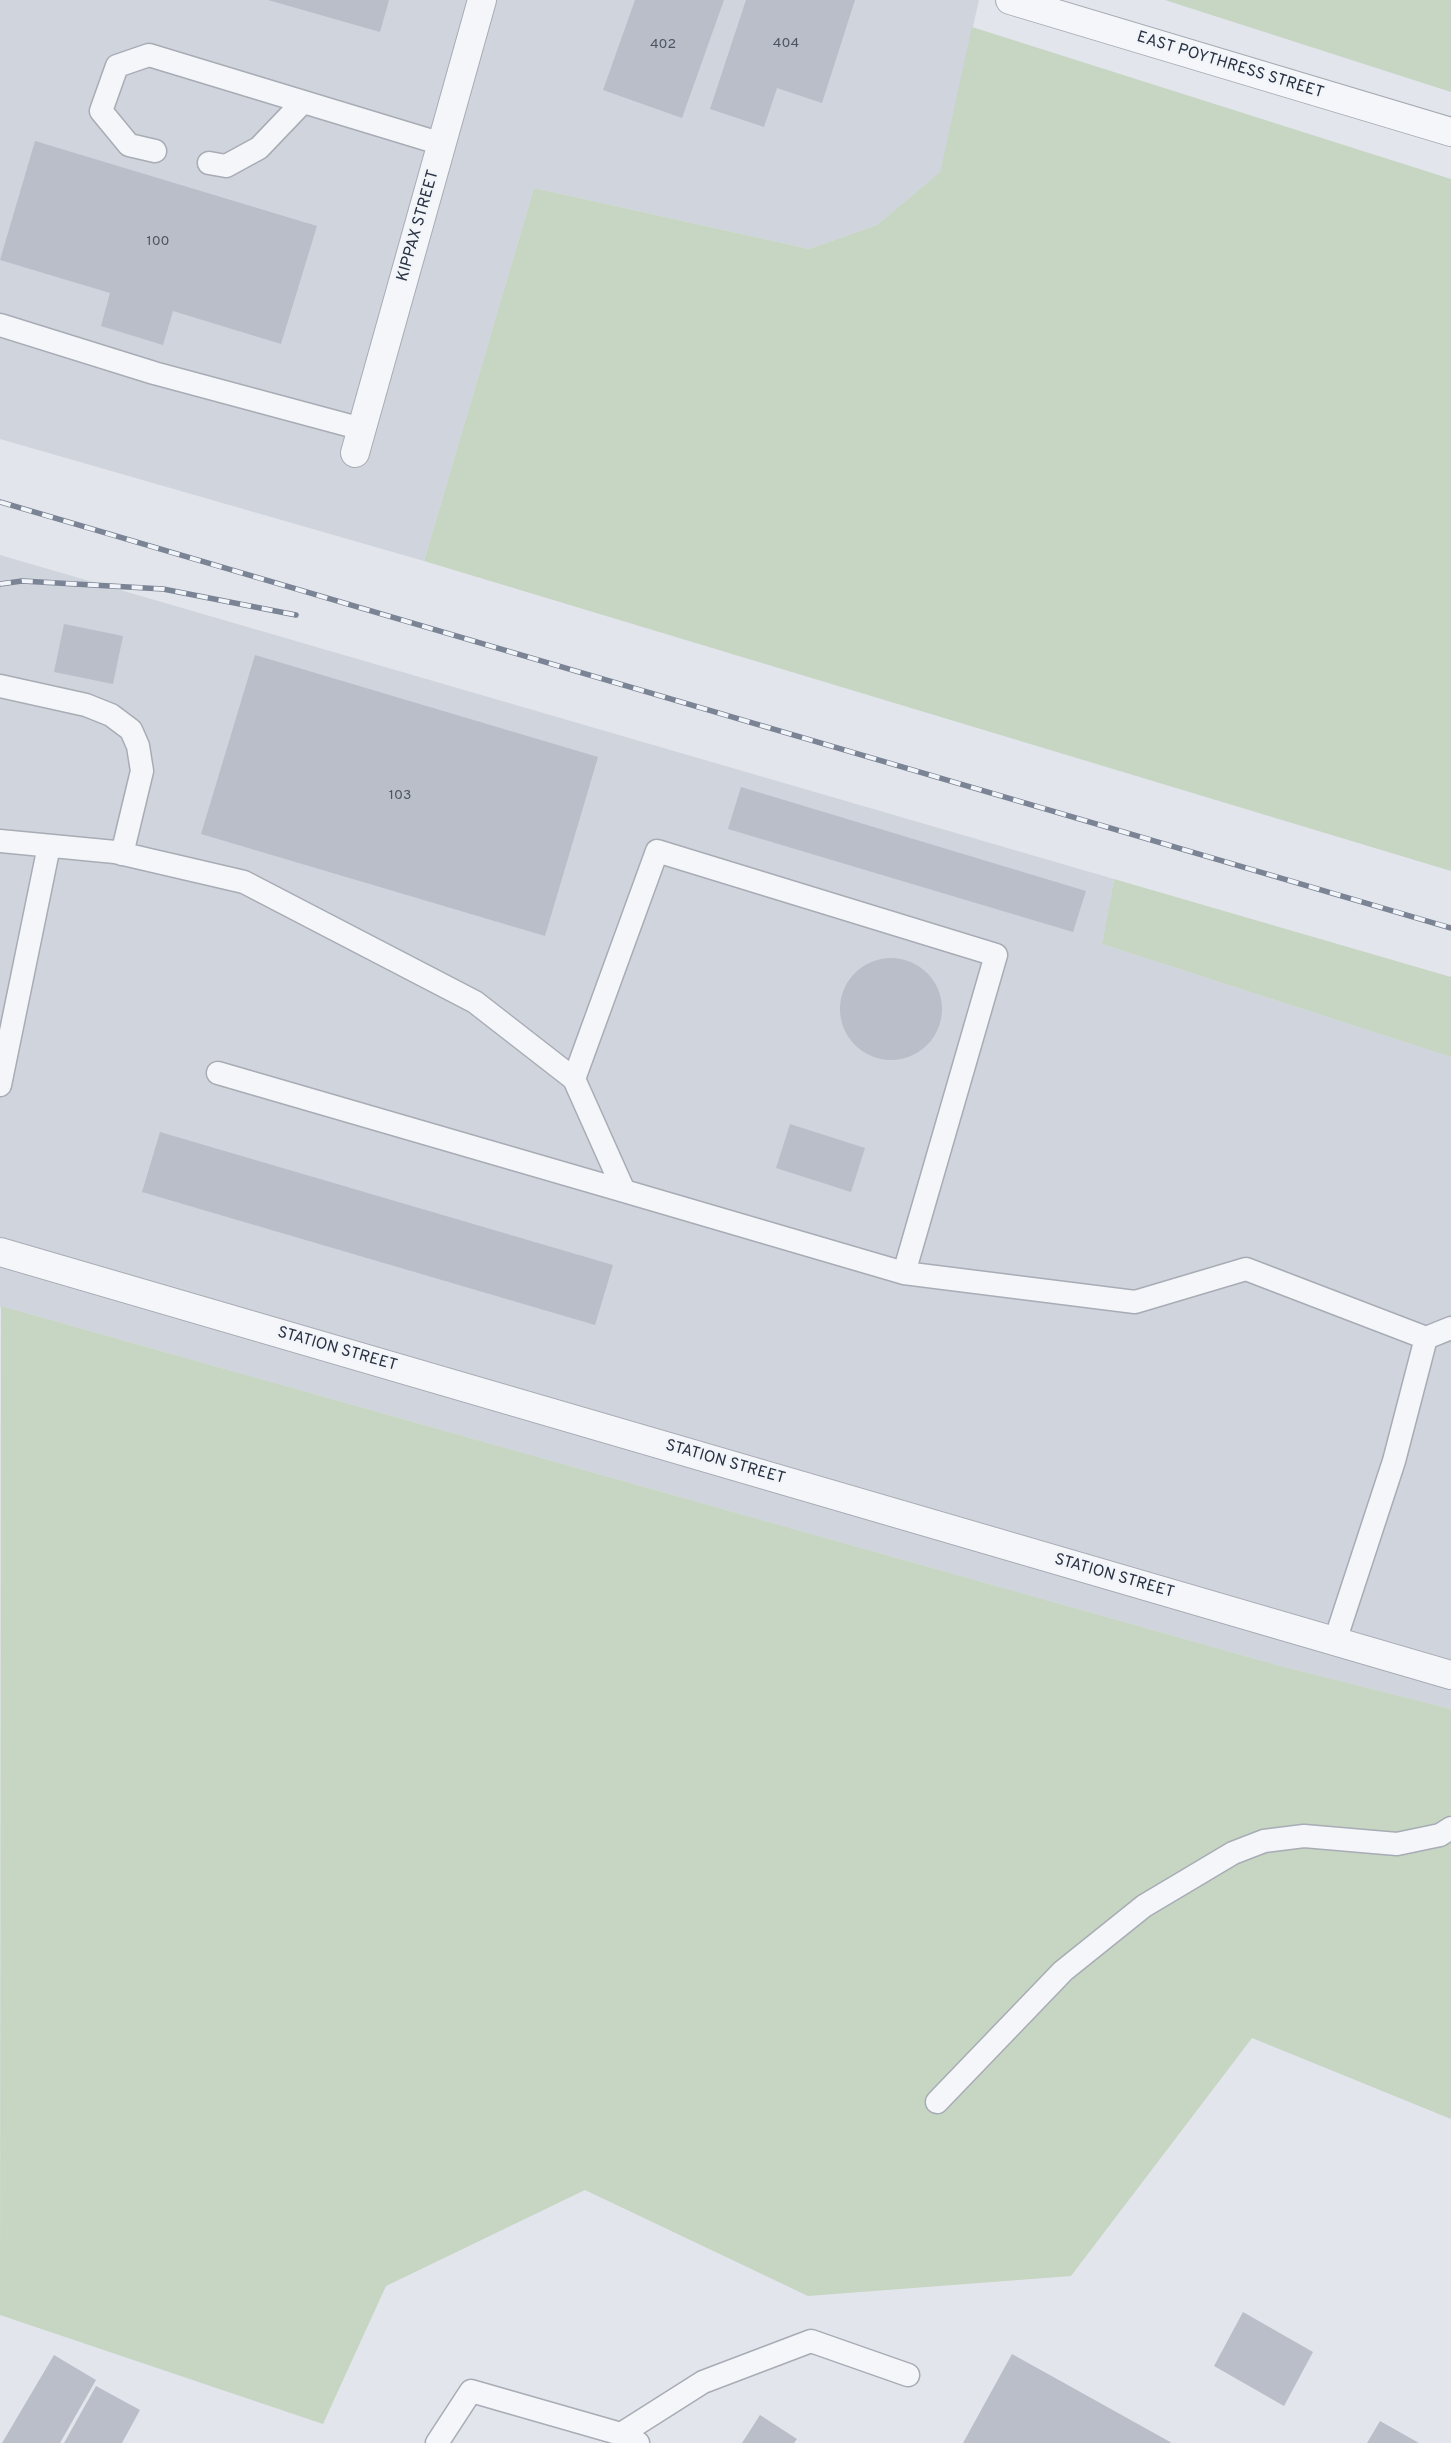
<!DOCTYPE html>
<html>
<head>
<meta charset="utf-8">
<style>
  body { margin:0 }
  canvas { display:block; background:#e2e5eb }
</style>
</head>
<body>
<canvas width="1451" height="2443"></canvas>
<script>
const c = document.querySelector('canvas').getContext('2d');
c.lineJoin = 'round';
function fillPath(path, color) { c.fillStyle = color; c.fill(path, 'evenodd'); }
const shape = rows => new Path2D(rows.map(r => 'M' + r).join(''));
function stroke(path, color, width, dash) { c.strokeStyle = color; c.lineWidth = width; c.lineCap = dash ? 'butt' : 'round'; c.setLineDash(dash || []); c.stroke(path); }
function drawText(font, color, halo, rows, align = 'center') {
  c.font = font + ' Overpass,sans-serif'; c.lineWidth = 4.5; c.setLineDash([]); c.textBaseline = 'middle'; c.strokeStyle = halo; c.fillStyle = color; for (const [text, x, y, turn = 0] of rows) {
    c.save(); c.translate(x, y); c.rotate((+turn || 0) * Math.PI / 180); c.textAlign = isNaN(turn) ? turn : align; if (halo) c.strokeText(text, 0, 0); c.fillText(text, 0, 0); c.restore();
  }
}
const built = shape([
  [0,0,979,0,940,172,877,225,809,249,534,188,424,561,0,439],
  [0,555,1114,879,1102,944,1451,1057,1451,1709,1277,1665,1,1306,0,1309]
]);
const green = shape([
  [1165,0,1451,0,1451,92],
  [972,27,1451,179,1451,871,424,561,534,188,809,249,877,225,940,172],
  [1114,879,1451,977,1451,1057,1102,944],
  [1,1306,1277,1665,1451,1709,1451,2119,1252,2038,1071,2276,808,2296,585,2190,386,2286,323,2424,0,2315]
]);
const building = shape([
  [268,0,389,0,380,32],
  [635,0,724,0,682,118,603,90],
  [746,0,855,0,822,103,777,88,764,127,710,109],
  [35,141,317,226,281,344,173,311,163,345,101,326,110,293,0,260],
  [64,624,123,636,113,684,54,672],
  [255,655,598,757,545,936,201,834],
  [741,787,1086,891,1073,932,728,829],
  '840 1009a51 51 0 1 1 102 0a51 51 0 1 1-102 0Z',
  [790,1124,865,1148,851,1192,776,1168],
  [160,1132,613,1265,595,1325,142,1192],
  [1243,2312,1313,2352,1284,2406,1214,2366],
  [1012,2354,1172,2443,963,2443],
  [54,2355,96,2380,60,2443,2,2443],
  [96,2386,140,2410,122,2443,64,2443],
  [760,2415,797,2439,794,2443,742,2443],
  [1380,2421,1419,2443,1367,2443]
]);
const lane = shape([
  [155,151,129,145,101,111,117,66,149,55,442,144],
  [209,163,226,166,259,148,303,102],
  [0,325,154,373,362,429],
  [0,686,86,705,111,715,131,730,138,746,142,771,122,854],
  [0,841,115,852,244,882,475,1002,574,1079,624,1191,904,1273,1135,1302,1246,1269,1426,1338,1451,1328],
  [218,1073,624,1191],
  [574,1079,657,851,996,955,904,1273],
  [0,1085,49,846],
  [1335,1641,1394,1461,1426,1338],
  [937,2102,1063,1971,1144,1906,1233,1853,1264,1841,1304,1836,1397,1844,1440,1835,1451,1828],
  [621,2434,703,2382,811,2341,908,2375],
  [437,2443,471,2391,621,2434,638,2443]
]);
const street = shape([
  [1010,0,1451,132],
  [355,453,482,0],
  [0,1252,1451,1675]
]);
const rail = shape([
  [0,502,1451,928],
  [0,584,22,581,163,589,296,615]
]);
const numberNames = [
  ["404",786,44],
  ["402",663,45],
  ["100",158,242],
  ["103",400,796]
];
const streetNames = [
  ["EAST POYTHRESS STREET",1230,66,17],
  ["KIPPAX STREET",419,226,-74],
  ["STATION STREET",337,1350,16],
  ["STATION STREET",725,1463,16],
  ["STATION STREET",1114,1577,16]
];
fillPath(built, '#d0d4dd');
fillPath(green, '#c7d5c3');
fillPath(building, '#b9bec8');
stroke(lane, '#a7acb5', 25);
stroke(street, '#a7acb5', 30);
stroke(lane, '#f5f6f9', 22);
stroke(street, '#f5f6f9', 28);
stroke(rail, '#7b8495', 5.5);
stroke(rail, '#f1f4f8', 4, [11]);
drawText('14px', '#4d5564', null, numberNames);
drawText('16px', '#293243', '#f1f4f8', streetNames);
</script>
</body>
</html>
